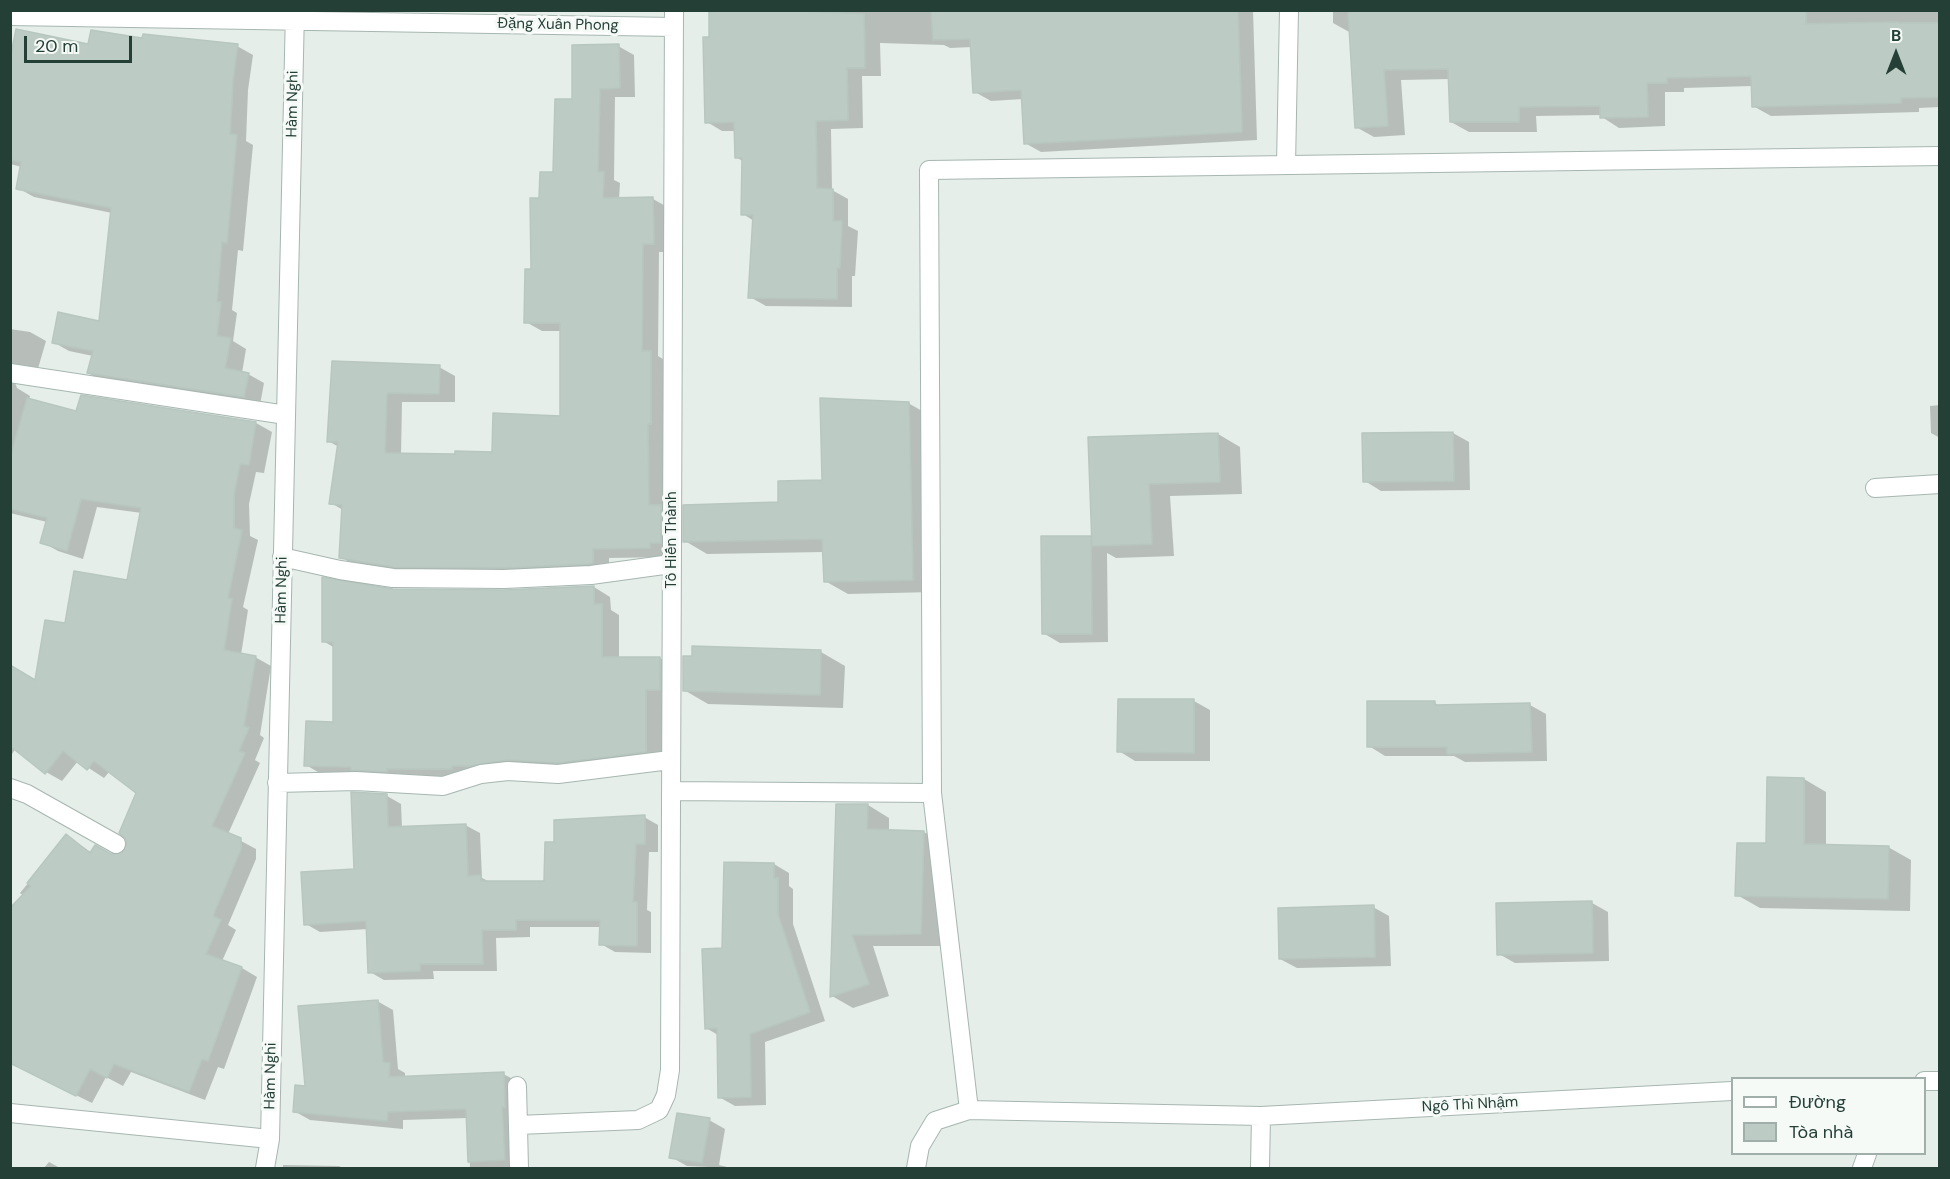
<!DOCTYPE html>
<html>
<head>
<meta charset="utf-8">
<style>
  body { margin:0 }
  #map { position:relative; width:1950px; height:1179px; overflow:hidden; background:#e5eee9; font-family:"DM Sans",sans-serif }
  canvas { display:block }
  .frame { position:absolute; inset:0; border:12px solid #243f36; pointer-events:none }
  .legend { position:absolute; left:1731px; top:1077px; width:195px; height:78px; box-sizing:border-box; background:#f5faf7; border:2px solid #a1afaa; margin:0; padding:8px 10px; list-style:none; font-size:18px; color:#243f36 }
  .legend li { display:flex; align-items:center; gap:12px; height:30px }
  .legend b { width:30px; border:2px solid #a1afaa }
  .north { position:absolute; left:1866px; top:24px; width:60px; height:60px; -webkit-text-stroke:4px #f5faf7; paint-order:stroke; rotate:0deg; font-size:16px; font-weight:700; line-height:24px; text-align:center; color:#243f36 }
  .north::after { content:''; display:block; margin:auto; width:21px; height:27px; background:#243f36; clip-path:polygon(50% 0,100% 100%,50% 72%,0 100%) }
  .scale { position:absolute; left:24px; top:36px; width:108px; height:27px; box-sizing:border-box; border:3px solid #243f36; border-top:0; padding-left:8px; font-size:18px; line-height:21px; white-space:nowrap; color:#243f36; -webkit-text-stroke:4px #f5faf7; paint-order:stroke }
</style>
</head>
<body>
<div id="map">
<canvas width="1950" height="1179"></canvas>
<div class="frame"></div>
<ul class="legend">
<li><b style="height:8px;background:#fff"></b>Đường</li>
<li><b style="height:16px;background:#bdcbc5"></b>Tòa nhà</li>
</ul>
<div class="north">B</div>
<div class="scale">20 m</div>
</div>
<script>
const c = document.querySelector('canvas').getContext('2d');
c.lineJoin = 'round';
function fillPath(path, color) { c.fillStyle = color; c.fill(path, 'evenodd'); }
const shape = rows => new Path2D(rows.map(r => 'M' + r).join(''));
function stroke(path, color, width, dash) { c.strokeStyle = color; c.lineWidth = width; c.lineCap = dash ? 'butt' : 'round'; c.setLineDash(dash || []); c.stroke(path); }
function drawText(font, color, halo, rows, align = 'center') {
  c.font = font + ' "DM Sans",sans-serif'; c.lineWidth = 6; c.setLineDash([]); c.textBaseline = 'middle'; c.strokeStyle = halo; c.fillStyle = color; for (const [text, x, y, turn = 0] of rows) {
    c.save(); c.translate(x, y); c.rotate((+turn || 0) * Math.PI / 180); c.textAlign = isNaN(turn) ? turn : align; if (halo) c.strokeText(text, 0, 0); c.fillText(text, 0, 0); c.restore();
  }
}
const shadow = shape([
  [714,10,1253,10,1257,140,1041,152,1025,143,1023,99,991,101,975,92,972,47,950,48,944,45,880,43,881,76,862,76,863,128,831,129,832,190,848,199,848,226,858,231,855,276,852,276,852,307,766,306,750,297,754,221,743,214,744,162,736,157,736,131,722,131,707,122,710,39],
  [1333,10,1940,10,1940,107,1919,108,1919,112,1771,116,1753,106,1752,86,1684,88,1684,92,1665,92,1665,126,1619,128,1602,117,1602,115,1536,116,1537,132,1469,132,1451,122,1450,79,1401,80,1405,135,1374,137,1356,127,1351,33,1333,23],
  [144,40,237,46,253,55,248,90,246,141,253,145,243,251,238,250,232,310,237,313,233,341,246,349,242,373,248,374,264,383,260,405,104,382,88,373,93,356,69,351,53,342,100,322,112,213,34,197,18,188,22,167,10,164,10,67,89,45],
  [618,46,634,55,635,97,615,97,614,180,620,183,619,199,653,199,669,208,670,252,659,252,658,356,666,361,666,557,609,558,609,572,411,575,357,567,341,557,343,510,331,503,339,447,328,441,333,362,439,367,455,376,455,402,402,402,401,455,494,454,561,418,561,331,542,331,526,322,540,200,554,173,574,101],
  [10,329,30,332,46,341,37,372,14,380,17,388,30,396,29,400,77,412,256,423,272,432,264,473,256,472,249,504,250,536,258,540,243,607,248,610,241,655,255,657,271,666,260,735,264,738,255,760,260,763,228,834,256,849,256,859,228,925,236,930,222,961,242,968,257,977,224,1069,218,1067,205,1100,131,1072,123,1086,106,1077,92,1103,10,1063,24,896,20,893,67,836,92,853,111,856,123,855,129,843,138,792,110,771,104,778,78,761,62,781,46,772,16,748,10,757,10,666,36,682,66,625,128,582,142,513,97,507,83,559,58,551,42,542,47,522,10,513],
  [908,403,931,416,935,592,848,594,825,581,824,552,707,554,685,541,780,504,823,481],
  [1940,405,1940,438,1931,433,1930,406],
  [1453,433,1469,442,1470,490,1381,491,1365,481],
  [1218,434,1240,447,1242,494,1170,496,1174,556,1116,558,1107,553,1108,642,1060,643,1043,633,1091,537,1093,538,1089,438],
  [594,587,610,597,611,610,619,615,619,659,660,658,677,668,676,699,662,699,662,761,469,778,323,775,306,765,334,724,335,648,323,641,393,591,504,592],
  [821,652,845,666,843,708,708,704,684,690,694,658],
  [1194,701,1210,710,1210,761,1135,761,1119,751],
  [1435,703,1441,707,1530,705,1546,714,1547,761,1465,762,1454,756,1385,756,1369,746],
  [1804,779,1826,792,1826,846,1888,847,1911,860,1910,911,1760,908,1737,895],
  [387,796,401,804,402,828,465,825,480,833,482,878,490,882,545,882,555,844,644,817,658,825,658,852,649,852,647,910,651,912,651,953,615,952,601,944,601,927,530,927,530,937,496,938,497,971,433,971,434,979,384,980,370,972,368,929,320,932,306,924,355,871],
  [868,805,889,818,889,831,924,832,945,844,942,946,873,946,889,996,853,1008,832,996],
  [774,864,789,873,789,886,793,889,793,924,825,1021,765,1042,766,1105,735,1106,719,1097,718,1035,706,1028,723,950],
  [1592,903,1608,912,1609,961,1515,963,1499,954],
  [1373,907,1389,916,1391,966,1297,968,1280,959],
  [377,1001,393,1010,398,1069,405,1073,405,1078,503,1074,519,1082,519,1168,470,1168,468,1118,403,1120,403,1129,310,1120,294,1111,306,1088],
  [709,1120,725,1129,719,1165,731,1168,687,1166,671,1157],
  [49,1162,60,1168,44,1168],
  [283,1165,339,1166,343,1168,283,1168]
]);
const building = shape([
  [709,10,778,10,864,14,865,68,847,68,848,120,816,121,817,188,833,189,833,221,842,221,840,268,837,268,837,299,748,298,753,215,741,215,742,158,735,158,734,122,705,123,703,37,709,37,709,10],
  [931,10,1238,10,1242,132,1024,144,1021,90,973,93,970,39,933,40,931,10],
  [1348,10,1806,10,1806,24,1899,22,1899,23,1940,23,1940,97,1901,98,1901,103,1752,107,1751,76,1667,78,1667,83,1647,83,1648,117,1600,118,1600,106,1519,107,1519,122,1450,122,1448,69,1384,70,1388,126,1355,128,1348,10],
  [16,29,88,44,91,30,142,38,143,34,238,44,233,80,230,134,237,135,227,243,222,242,217,302,221,302,217,336,231,338,225,368,249,373,244,397,87,373,93,351,52,343,58,312,99,321,111,208,16,189,21,162,10,160,10,59,16,29],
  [619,44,620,88,600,89,598,172,604,172,603,198,653,197,654,244,643,244,642,351,651,351,651,424,648,424,649,505,661,505,661,543,650,543,650,548,593,549,593,563,590,564,504,568,394,567,339,558,342,505,329,504,338,442,327,442,332,361,440,365,439,394,387,393,385,453,455,454,455,451,492,452,493,413,560,416,560,323,524,323,525,269,531,269,530,198,539,198,540,172,553,172,555,99,572,99,572,45,619,44],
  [81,395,256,422,249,465,240,464,234,495,234,528,242,530,228,598,232,599,224,650,256,656,244,726,249,728,239,751,245,753,212,826,241,838,241,849,213,916,221,920,206,954,242,967,208,1061,202,1059,189,1092,114,1064,107,1078,90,1069,76,1096,10,1063,10,908,31,886,27,883,66,834,90,853,95,845,111,854,122,853,127,843,125,838,119,833,136,793,94,761,87,770,63,751,45,774,10,746,10,665,35,680,45,620,65,623,74,571,127,580,141,508,81,499,67,551,40,543,47,518,10,509,10,458,27,398,76,411,81,395],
  [820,398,909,402,913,580,824,582,822,539,683,542,683,505,778,502,778,481,822,480,820,398],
  [1453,432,1454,481,1363,482,1362,433,1453,432],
  [1218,433,1220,482,1149,484,1152,544,1092,546,1088,437,1218,433],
  [1041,536,1091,536,1092,634,1042,634,1041,536],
  [322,577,393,589,504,590,594,586,594,604,602,604,602,657,660,657,660,690,646,690,646,752,558,763,507,760,470,766,452,766,452,769,387,769,387,772,351,770,351,767,304,766,306,721,333,722,333,642,322,642,322,577],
  [692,646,821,650,820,695,683,691,683,656,692,656,692,646],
  [1118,699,1194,699,1194,753,1117,752,1118,699],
  [1367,701,1435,701,1435,705,1530,703,1532,752,1447,754,1447,747,1367,747,1367,701],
  [1767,777,1804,778,1804,844,1889,846,1888,899,1735,896,1737,843,1766,843,1767,777],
  [351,792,387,794,388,827,466,824,468,876,481,875,481,881,544,881,545,842,554,842,554,820,645,815,645,844,636,844,633,902,637,902,637,946,599,945,600,920,516,920,516,930,482,930,483,964,420,964,420,971,368,973,366,921,304,925,301,872,354,869,351,792],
  [836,804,868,804,867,829,924,831,921,934,852,935,869,984,830,997,836,804],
  [724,862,774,863,774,878,778,878,778,914,810,1012,750,1034,751,1097,718,1098,717,1028,705,1029,702,949,722,948,724,862],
  [1592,901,1593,953,1497,955,1496,903,1592,901],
  [1374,905,1375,957,1279,959,1278,908,1374,905],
  [378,1000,383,1062,390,1063,389,1077,504,1072,505,1107,502,1107,505,1160,468,1162,466,1109,388,1112,387,1121,293,1112,295,1085,305,1086,298,1006,378,1000],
  [677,1113,710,1118,702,1163,669,1158,677,1113]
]);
const minor = shape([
  [10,16,674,27],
  [1286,165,1289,10],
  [10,373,286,415],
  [1875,488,1940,484],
  [282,557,340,570,393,578,504,579,591,575,671,564],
  [277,783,356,781,443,786,481,774,508,771,558,774,670,760],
  [10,788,27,794,116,844],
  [671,791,932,793,969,1110],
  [932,793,929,170,1940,156],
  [1924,1081,1940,1081],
  [517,1086,519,1168],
  [10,1113,270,1139],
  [518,1125,638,1120,659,1110,666,1095,670,1070,674,10],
  [265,1168,270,1139,295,10],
  [916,1168,920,1146,935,1121,969,1110,1261,1116],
  [1260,1168,1261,1116,1732,1091],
  [1862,1168,1867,1154]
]);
const streetNames = [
  ["Đặng Xuân Phong",558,25,1],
  ["Hàm Nghi",293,104,-89],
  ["Tô Hiến Thành",672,540,-90],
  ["Hàm Nghi",282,590,-89],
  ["Hàm Nghi",271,1076,-89],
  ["Ngô Thì Nhậm",1470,1105,-3]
];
fillPath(shadow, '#0003');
fillPath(building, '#bdcbc5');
stroke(building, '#b7c7bf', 1.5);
stroke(minor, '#a7b6b0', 20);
stroke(minor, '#fff', 18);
drawText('15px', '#243f36', '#f5faf7', streetNames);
</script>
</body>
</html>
